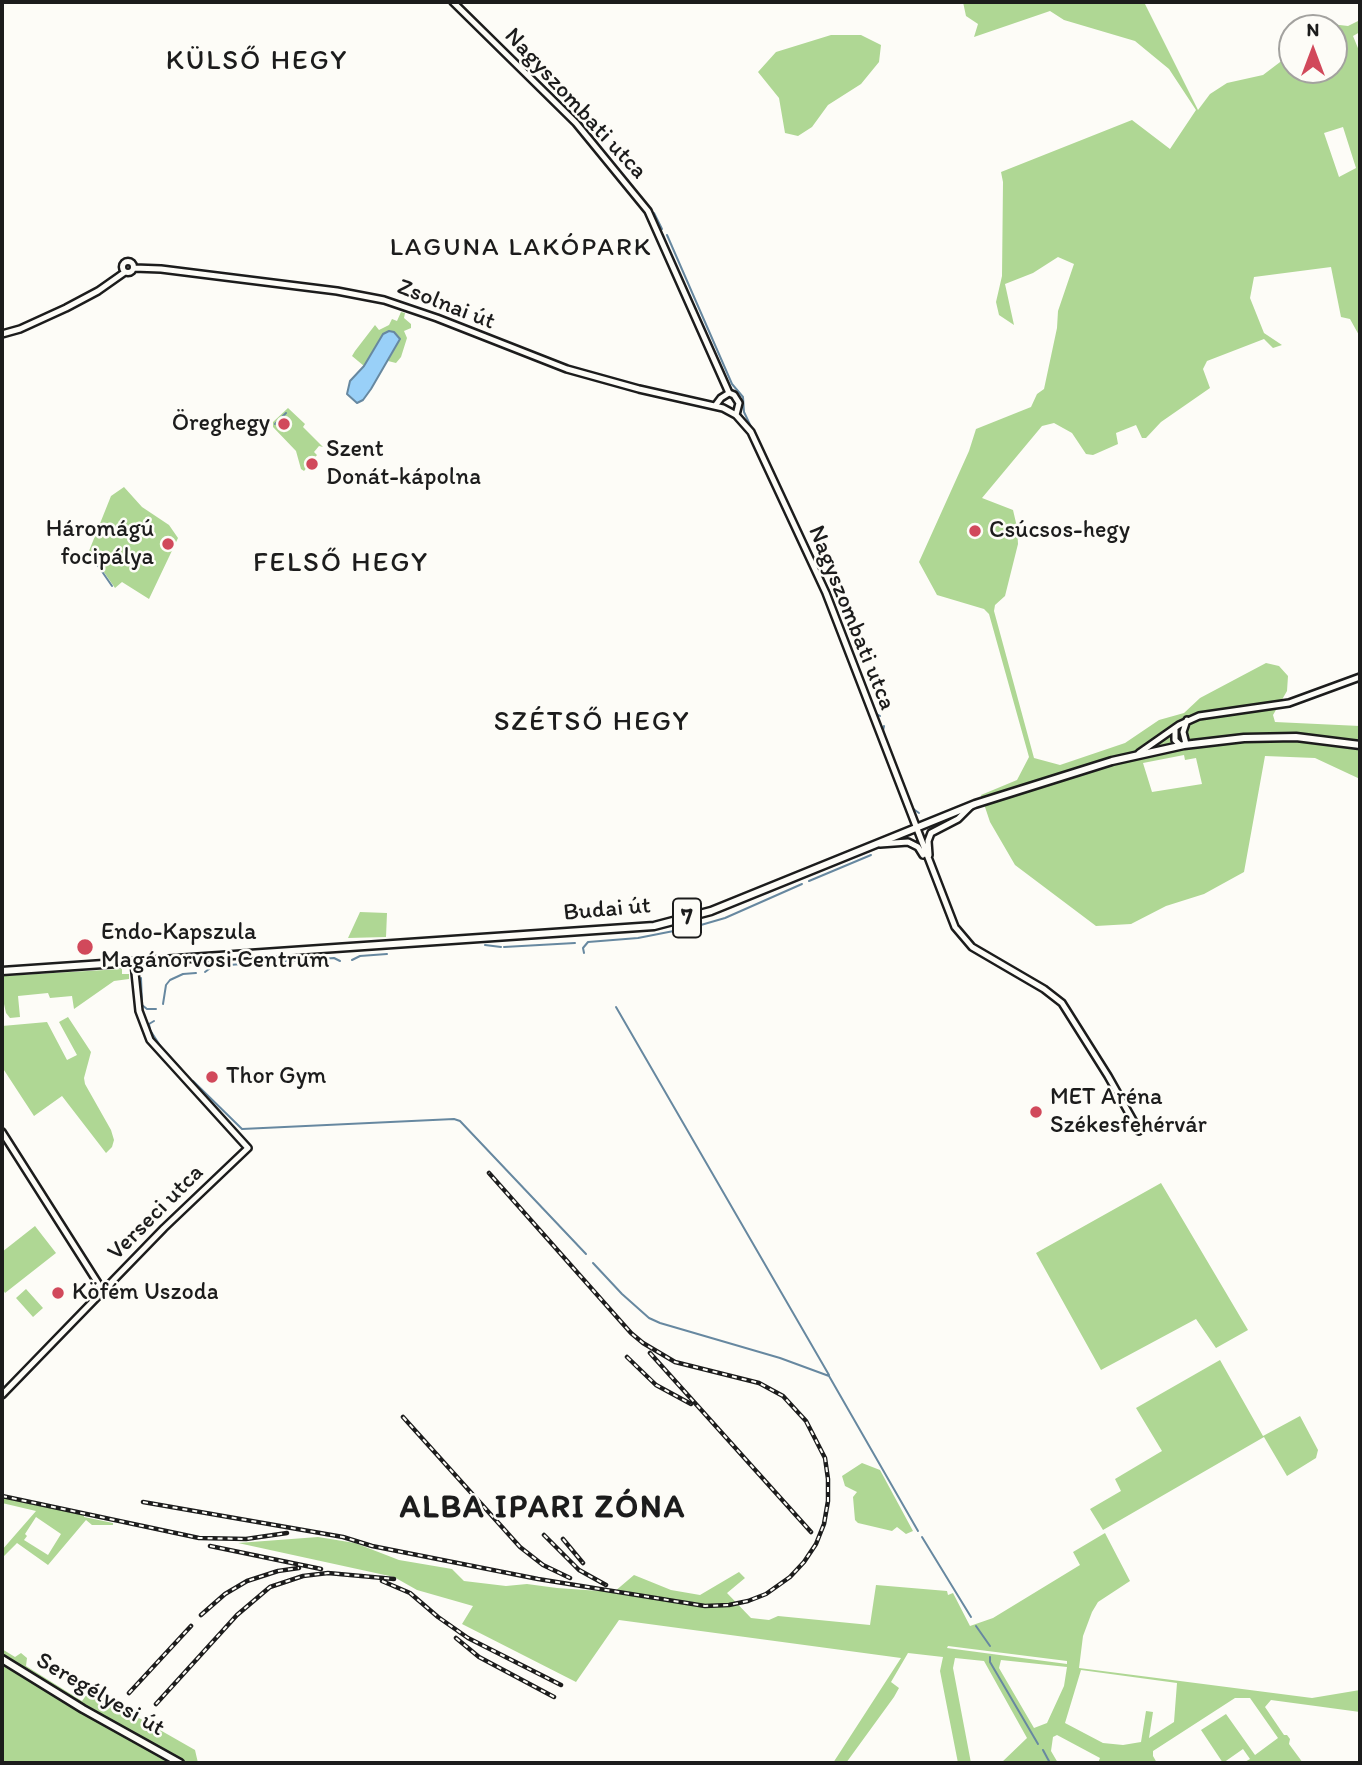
<!DOCTYPE html>
<html>
<head>
<meta charset="utf-8">
<style>
  body { margin:0 }
  #map { position:relative; width:1362px; height:1765px; overflow:hidden; background:#fdfcf7; font-family:Itim,sans-serif }
  canvas { display:block }
  .frame { position:absolute; inset:0; border:4px solid #1c1c1c; pointer-events:none }
  .north { position:absolute; left:1278px; top:14px; width:70px; height:70px; box-sizing:border-box; background:#fdfcf7; border:2px solid #a3a29f; border-radius:50%; rotate:0deg; font-size:19px; font-weight:700; line-height:28px; text-align:center; color:#1c1c1c }
  .north::after { content:''; display:block; margin:auto; width:24px; height:32px; background:#d1495b; clip-path:polygon(50% 0,100% 100%,50% 72%,0 100%) }
</style>
</head>
<body>
<div id="map">
<canvas width="1362" height="1765"></canvas>
<div class="frame"></div>
<div class="north">N</div>
</div>
<script>
const c = document.querySelector('canvas').getContext('2d');
c.lineJoin = 'round';
function fillPath(path, color) { c.fillStyle = color; c.fill(path, 'evenodd'); }
const shape = rows => new Path2D(rows.map(r => 'M' + r).join(''));
function stroke(path, color, width, dash) { c.strokeStyle = color; c.lineWidth = width; c.lineCap = dash ? 'butt' : 'round'; c.setLineDash(dash || []); c.stroke(path); }
function drawText(font, color, halo, rows, align = 'center') {
  c.font = font + ' Itim,sans-serif'; c.lineWidth = 5; c.setLineDash([]); c.textBaseline = 'middle'; c.strokeStyle = halo; c.fillStyle = color; for (const [text, x, y, turn = 0] of rows) {
    c.save(); c.translate(x, y); c.rotate((+turn || 0) * Math.PI / 180); c.textAlign = isNaN(turn) ? turn : align; if (halo) c.strokeText(text, 0, 0); c.fillText(text, 0, 0); c.restore();
  }
}
const green = shape([
  [963,2,1144,2,1198,110,1210,94,1227,83,1263,75,1292,53,1292,70,1334,70,1334,28,1326,28,1331,24,1348,26,1360,20,1360,32,1353,36,1360,53,1360,337,1350,319,1341,317,1331,267,1254,277,1250,298,1264,333,1282,345,1273,348,1264,339,1207,361,1203,369,1210,388,1161,422,1146,438,1142,438,1136,425,1116,433,1118,444,1093,455,1086,454,1072,433,1054,423,1042,426,982,498,1013,510,1017,527,1018,544,1005,596,995,605,994,611,1034,758,1060,765,1125,743,1159,720,1184,713,1200,698,1266,663,1279,666,1288,676,1287,691,1273,715,1275,722,1360,726,1360,779,1315,758,1265,756,1244,872,1204,894,1166,906,1131,924,1096,926,1015,865,990,822,981,795,1017,780,1029,757,989,614,984,609,937,595,919,562,969,451,976,429,1031,407,1037,394,1044,389,1057,328,1058,311,1074,264,1058,257,1033,273,1005,284,1014,325,999,315,996,302,1002,276,1003,182,1001,172,1132,120,1170,149,1196,110,1169,69,1135,41,1064,20,1050,11,974,37,978,24,966,16],
  [1343,127,1356,168,1339,177,1324,133],
  [1184,755,1185,760,1196,758,1202,784,1152,792,1143,763],
  [831,35,861,35,881,45,879,62,861,84,828,105,812,127,798,136,785,133,779,98,758,72,776,52],
  [401,312,405,313,404,318,411,324,411,328,404,331,407,338,401,357,396,363,388,361,400,339,383,334,364,366,352,356,355,351,375,325,379,330,389,325,392,319,397,321],
  [288,408,305,424,303,427,323,447,319,446,314,452,317,455,304,471,301,469,296,451,273,427,273,422],
  [124,487,142,507,169,525,178,538,149,599,122,582,115,588,89,551,111,496],
  [360,912,387,913,386,937,348,938],
  [122,969,122,974,129,974,129,979,114,981,74,1009,72,996,50,998,48,993,18,996,20,1017,10,1018,6,1013,2,995,2,976],
  [68,1017,91,1052,84,1078,85,1084,111,1130,114,1140,112,1147,106,1153,62,1096,34,1116,2,1067,2,1026,47,1022,67,1060,77,1055,59,1022],
  [1161,1183,1248,1330,1216,1348,1196,1319,1101,1370,1036,1253],
  [35,1226,56,1253,5,1293,2,1288,2,1252],
  [26,1289,43,1308,33,1317,16,1298],
  [1220,1360,1263,1436,1300,1416,1318,1450,1316,1458,1287,1476,1264,1437,1103,1530,1090,1509,1121,1491,1115,1479,1162,1451,1136,1408],
  [862,1463,880,1470,913,1531,906,1534,897,1527,892,1531,858,1523,855,1520,853,1497,857,1492,845,1486,842,1476],
  [2,1497,84,1515,84,1517,113,1523,113,1525,92,1525,86,1520,48,1565,17,1543,2,1558,2,1550,36,1511,2,1503],
  [36,1517,61,1534,48,1555,24,1540,27,1536,25,1534],
  [1105,1533,1130,1581,1098,1602,1092,1612,1083,1636,1079,1668,1312,1698,1360,1690,1360,1712,1271,1700,1265,1707,1284,1735,1287,1735,1290,1739,1289,1744,1303,1763,1243,1763,1250,1759,1243,1749,1223,1763,1201,1730,1226,1714,1255,1755,1278,1738,1250,1698,1235,1698,1153,1751,1153,1756,1157,1763,1098,1763,1100,1758,1057,1735,1053,1737,1051,1751,1058,1763,1040,1763,1039,1761,1036,1763,1001,1763,1027,1738,984,1661,955,1658,953,1668,971,1763,958,1763,940,1671,943,1657,908,1653,891,1682,899,1688,894,1697,846,1763,833,1763,901,1658,619,1620,576,1682,462,1624,473,1606,417,1590,394,1577,238,1543,318,1537,355,1543,399,1560,452,1569,464,1581,506,1586,527,1584,557,1588,614,1592,634,1575,671,1590,700,1595,739,1572,745,1578,727,1593,751,1618,769,1620,778,1616,870,1625,876,1585,947,1591,948,1595,953,1593,970,1626,993,1618,1080,1565,1073,1552],
  [948,1646,1067,1661,1067,1664,947,1648],
  [1001,1660,1067,1667,1064,1686,1047,1723,1034,1728,999,1668],
  [1081,1670,1177,1683,1174,1722,1149,1738,1153,1712,1146,1711,1141,1742,1123,1745,1103,1743,1065,1723],
  [2,1649,15,1657,21,1653,27,1658,26,1666,82,1701,90,1690,195,1750,198,1763,2,1763]
]);
const water = shape([
  [389,331,394,332,400,339,371,389,363,400,357,403,347,394,350,381,364,366,383,334,389,331]
]);
const stream = shape([
  [654,213,662,229],
  [667,235,732,384,743,397,744,412,753,431],
  [275,424,286,413],
  [759,442,781,491],
  [783,494,827,587],
  [90,554,112,586],
  [831,597,875,713,880,716],
  [884,726,883,731,890,752],
  [899,775,912,808,919,813],
  [809,881,871,855],
  [485,945,501,947],
  [504,947,575,943],
  [584,953,583,948,588,942,638,938,694,927,725,918,802,884],
  [352,960,360,956,387,954],
  [205,972,213,966,334,958,340,961],
  [141,978,142,1005,147,1009,156,1009],
  [163,1004,166,985,170,980,183,974,196,973],
  [616,1007,829,1375],
  [154,1021,149,1024,150,1030,161,1047,181,1069],
  [193,1081,242,1129,454,1119,460,1121,586,1254],
  [593,1263,622,1294,649,1318,660,1323,780,1358,829,1376,918,1531],
  [922,1537,971,1617],
  [976,1626,990,1646],
  [990,1657,990,1662,1038,1744],
  [1043,1750,1050,1763]
]);
const secondary = shape([
  [453,2,576,123,648,211,729,393,734,395,739,403,736,415],
  '122.5 267a5.5 5.5 0 1 1 11 0a5.5 5.5 0 1 1-11 0Z',
  [134,268,161,269,337,291,384,300,437,318,567,369,639,389,723,408,736,415,751,432,826,593,955,927,972,947,1044,989,1062,1003,1108,1076,1139,1131],
  [2,334,20,329,66,308,98,291,125,272],
  [715,406,721,398,729,393],
  [1175,728,1175,740,1180,745],
  [1186,744,1183,732,1187,720],
  [1139,753,1179,725,1199,716,1289,703,1360,677],
  [880,844,908,842,918,847,923,855],
  [929,855,928,841,931,833,958,819,970,807],
  [2,1132,103,1291],
  [2,1395,164,1228,248,1148,150,1040,139,1011,134,963]
]);
const primary = shape([
  [2,971,654,926,711,911,975,804,1112,761,1184,745,1244,738,1296,737,1360,745],
  [2,1659,83,1709,180,1763]
]);
const rail = shape([
  [650,1353,811,1532],
  [627,1357,656,1385,691,1404],
  [403,1417,520,1547,543,1565,570,1578],
  [2,1496,199,1538,246,1539,287,1533],
  [143,1502,343,1537,372,1546,538,1579,705,1606,729,1605,748,1601,766,1594,790,1577,804,1562,816,1544,824,1524,828,1501,828,1479,825,1458,806,1421,783,1396,759,1383,675,1362,643,1343,631,1333,489,1173],
  [544,1535,579,1570,606,1585],
  [563,1539,583,1563],
  [210,1546,321,1569],
  [382,1581,410,1593,438,1617,468,1638,561,1685],
  [201,1615,225,1594,247,1581,278,1571,299,1568],
  [456,1638,479,1657,554,1697],
  [129,1693,191,1626],
  [156,1704,237,1615,270,1587,303,1576,328,1573,394,1579]
]);
const markers = [
  [284,424,7,"#d1495b"],
  [312,464,7,"#d1495b"],
  [975,531,7,"#d1495b"],
  [168,544,7,"#d1495b"],
  [85,947,9,"#d1495b"],
  [212,1077,7,"#d1495b"],
  [1036,1112,7,"#d1495b"],
  [58,1293,7,"#d1495b"]
];
const shields = [
  [687,918,28]
];
const shieldNames = [
  ["7",687,918]
];
const streetNames = [
  ["Nagyszombati utca",575,104,47],
  ["Zsolnai út",446,305,21],
  ["Nagyszombati utca",851,618,68],
  ["Budai út",607,910,-5],
  ["Verseci utca",156,1213,-45],
  ["Seregélyesi út",100,1695,30]
];
const poiNames = [
  ["Öreghegy",270,424,"right"],
  ["Szent",326,450],
  ["Donát-kápolna",326,478],
  ["Háromágú",154,530,"right"],
  ["focipálya",154,558,"right"],
  ["Csúcsos-hegy",989,531],
  ["Endo-Kapszula",101,933],
  ["Magánorvosi Centrum",101,961],
  ["Thor Gym",226,1077],
  ["MET Aréna",1050,1098],
  ["Székesfehérvár",1050,1126],
  ["Köfém Uszoda",72,1293]
];
const neighbourhoodNames = [
  ["LAGUNA LAKÓPARK",521,248]
];
const quarterNames = [
  ["KÜLSŐ HEGY",257,62],
  ["FELSŐ HEGY",341,564],
  ["SZÉTSŐ HEGY",592,723]
];
const districtNames = [
  ["ALBA IPARI ZÓNA",543,1509]
];
fillPath(green, '#afd794');
fillPath(water, '#99d0f8');
stroke(water, '#6788a0', 2);
stroke(stream, '#6788a0', 2);
stroke(secondary, '#1c1c1c', 10);
stroke(primary, '#1c1c1c', 11);
stroke(secondary, '#fdfcf7', 5);
stroke(primary, '#fdfcf7', 6);
stroke(rail, '#1c1c1c', 4.5);
stroke(rail, '#fdfcf7', 2, [5]);
for (const [x, y, r, color] of markers) { const dot = new Path2D(); dot.arc(x, y, r, 0, 2 * Math.PI); c.fillStyle = color; c.fill(dot); stroke(dot, '#fdfcf7', 2.5); }
for (const [x, y, w] of shields) { const box = new Path2D(); box.roundRect(x - w / 2, y - 19.5, w, 39, 5); c.fillStyle = '#fdfcf7'; c.fill(box); stroke(box, '#1c1c1c', 2); }
drawText('bold 23px', '#1c1c1c', null, shieldNames);
drawText('24px', '#1c1c1c', '#fdfcf7', streetNames);
drawText('24px', '#1c1c1c', '#fdfcf7', poiNames, 'left');
c.letterSpacing = '2px';
drawText('26px', '#1c1c1c', '#fdfcf7', neighbourhoodNames);
c.letterSpacing = '0px';
c.letterSpacing = '2px';
drawText('28px', '#1c1c1c', '#fdfcf7', quarterNames);
c.letterSpacing = '0px';
c.letterSpacing = '2px';
drawText('bold 32px', '#1c1c1c', '#fdfcf7', districtNames);
c.letterSpacing = '0px';
</script>
</body>
</html>
